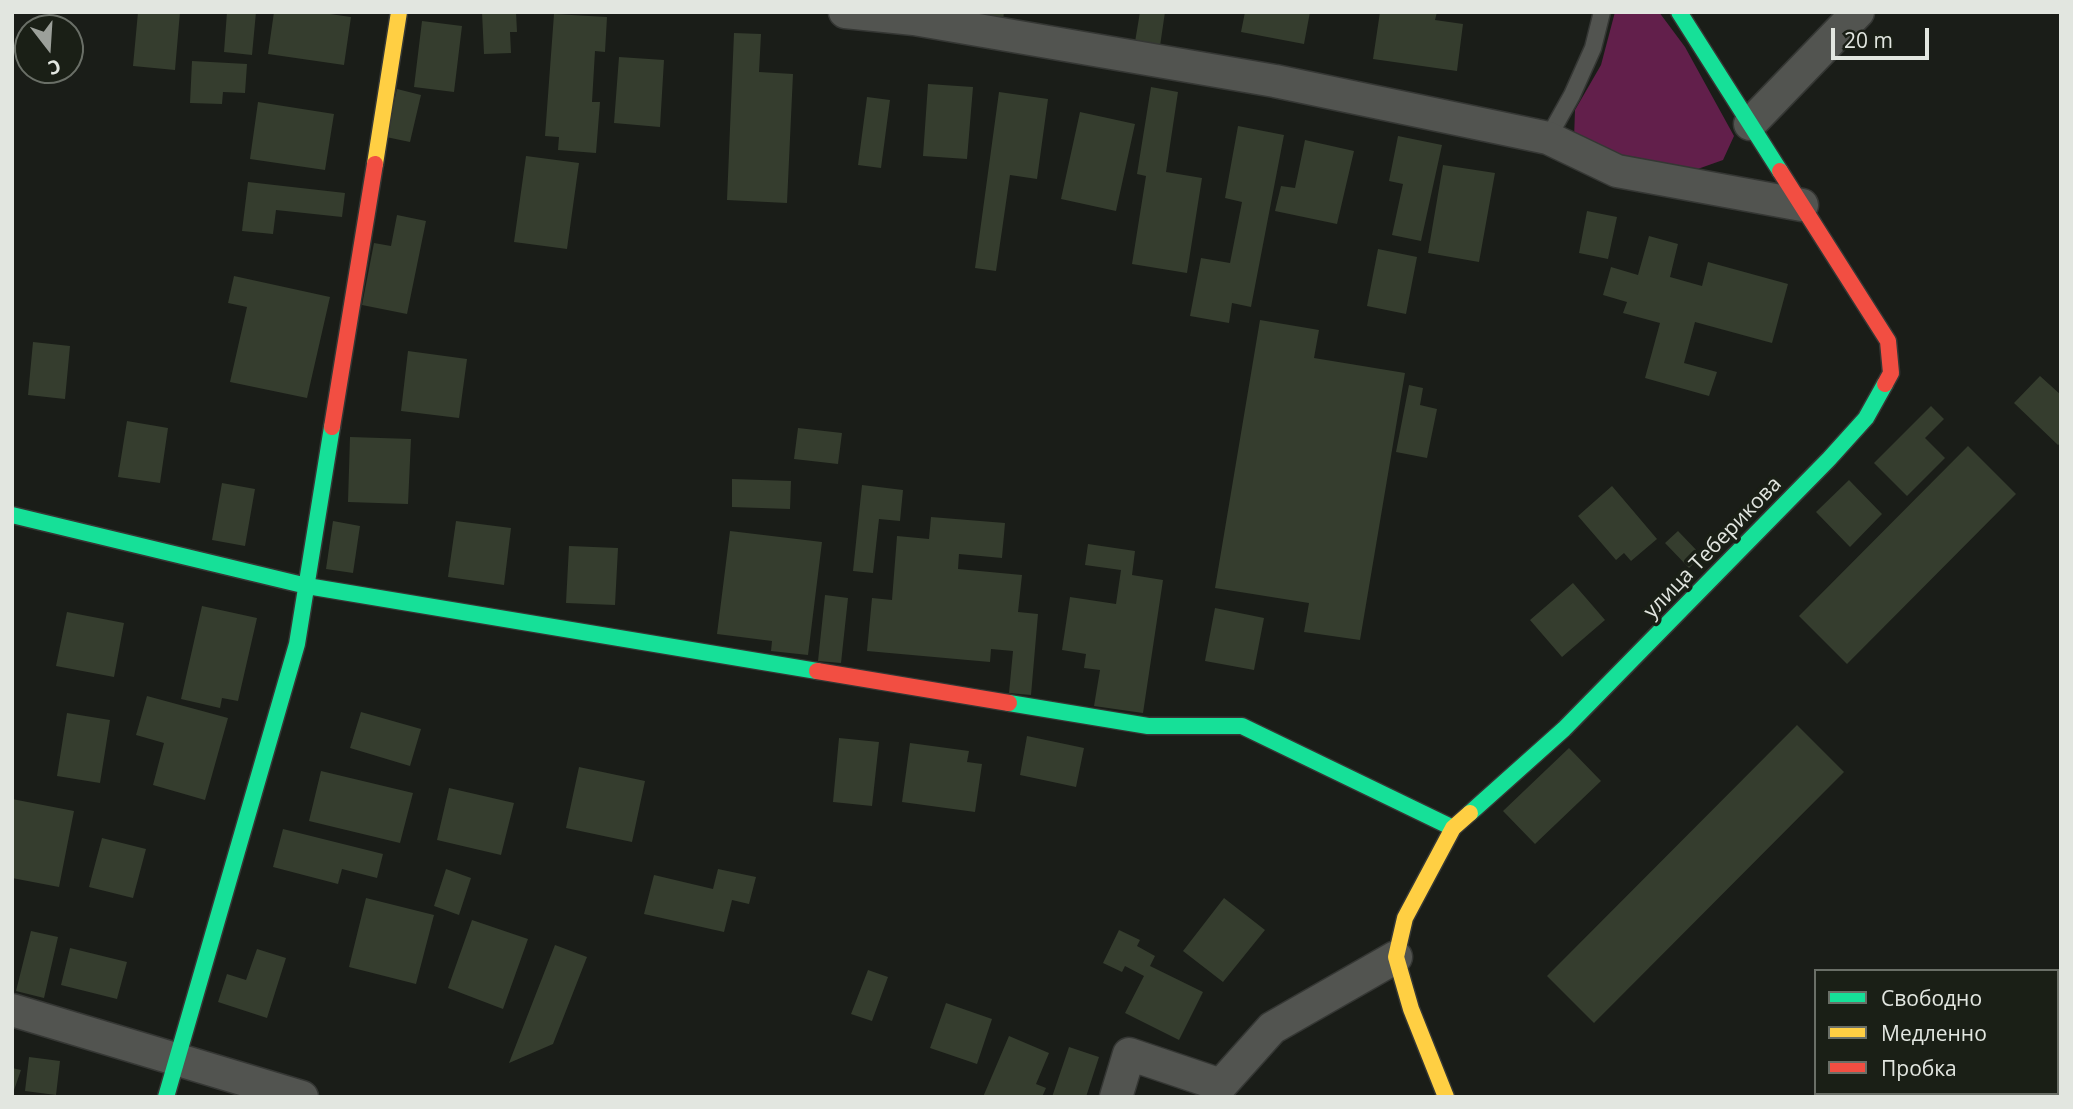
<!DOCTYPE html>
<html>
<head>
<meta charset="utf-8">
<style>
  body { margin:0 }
  #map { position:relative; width:2073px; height:1109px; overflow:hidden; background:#1a1d18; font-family:"Open Sans",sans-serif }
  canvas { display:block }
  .frame { position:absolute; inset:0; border:14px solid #e2e6e0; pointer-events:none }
  .legend { position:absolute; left:1814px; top:969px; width:245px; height:126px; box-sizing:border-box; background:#1a1f16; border:2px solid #6a6f67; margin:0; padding:9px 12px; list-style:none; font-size:21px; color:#e2e6e0 }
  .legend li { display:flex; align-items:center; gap:14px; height:35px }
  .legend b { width:35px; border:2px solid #6a6f67 }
  .north { position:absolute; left:14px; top:14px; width:70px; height:70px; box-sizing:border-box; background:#1a1f16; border:2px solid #6a6f67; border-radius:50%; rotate:163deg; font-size:19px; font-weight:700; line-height:28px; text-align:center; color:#e2e6e0 }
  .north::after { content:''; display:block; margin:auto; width:24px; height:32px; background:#9ca09a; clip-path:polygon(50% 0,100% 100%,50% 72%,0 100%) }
  .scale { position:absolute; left:1831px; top:28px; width:98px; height:32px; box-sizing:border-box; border:4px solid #e2e6e0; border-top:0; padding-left:9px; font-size:21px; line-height:24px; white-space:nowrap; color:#e2e6e0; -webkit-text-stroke:5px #1a1f16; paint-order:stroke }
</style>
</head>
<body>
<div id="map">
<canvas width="2073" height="1109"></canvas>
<div class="frame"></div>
<ul class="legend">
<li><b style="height:9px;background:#16e098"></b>Свободно</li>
<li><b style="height:9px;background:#ffcf43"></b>Медленно</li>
<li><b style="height:9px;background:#f24e42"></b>Пробка</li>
</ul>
<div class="north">С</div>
<div class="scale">20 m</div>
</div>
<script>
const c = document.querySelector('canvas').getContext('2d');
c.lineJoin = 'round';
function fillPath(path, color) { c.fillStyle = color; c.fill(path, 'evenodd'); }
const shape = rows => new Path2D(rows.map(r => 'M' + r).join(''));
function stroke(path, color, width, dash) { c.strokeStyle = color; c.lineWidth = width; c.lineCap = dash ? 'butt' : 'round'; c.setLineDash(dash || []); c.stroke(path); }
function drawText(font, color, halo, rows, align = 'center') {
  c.font = font + ' "Open Sans",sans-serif'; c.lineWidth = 7; c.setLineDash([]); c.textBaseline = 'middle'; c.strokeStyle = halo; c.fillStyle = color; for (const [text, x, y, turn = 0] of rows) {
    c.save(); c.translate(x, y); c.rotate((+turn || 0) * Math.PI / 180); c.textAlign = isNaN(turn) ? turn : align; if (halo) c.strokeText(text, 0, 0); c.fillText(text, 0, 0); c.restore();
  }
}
const green = shape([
  [1615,12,1659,12,1685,47,1734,136,1723,160,1692,171,1650,170,1574,139,1575,110,1601,65]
]);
const building = shape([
  [138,12,180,12,175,70,133,66],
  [227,12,256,12,252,55,224,52],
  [274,12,316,12,351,17,344,65,268,54],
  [482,12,516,12,517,32,510,32,511,53,484,54],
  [963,12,1004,12,1003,20],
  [1140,12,1165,12,1160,46,1135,42],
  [1245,12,1310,12,1304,44,1241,32],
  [1380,12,1437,12,1435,20,1463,24,1457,71,1373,59],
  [554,14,607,17,605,52,595,51,592,102,600,102,596,153,558,150,559,137,545,136],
  [422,21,462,26,454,92,414,87],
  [734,33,761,34,759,72,793,74,787,203,727,200],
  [619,57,664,60,660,127,614,123],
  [192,61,247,64,245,93,223,92,222,104,190,103],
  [928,84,973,87,967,159,923,156],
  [1151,87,1178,92,1166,172,1202,178,1187,273,1132,264,1146,176,1137,174],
  [397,89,421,95,410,142,386,137],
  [999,92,1048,99,1037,179,1010,175,996,271,975,268],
  [867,97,890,100,881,168,858,165],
  [258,102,334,114,325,170,250,159],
  [1080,112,1135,124,1116,211,1061,199],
  [1238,126,1284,135,1251,307,1232,303,1229,323,1190,316,1201,258,1230,263,1242,202,1225,198],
  [1398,136,1442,145,1421,241,1392,235,1403,184,1389,181],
  [1305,140,1354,151,1337,224,1275,211,1281,186,1295,188],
  [526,156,579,163,567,249,514,242],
  [1443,165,1495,173,1479,262,1428,253],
  [248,182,345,193,342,217,276,210,273,234,242,231],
  [1587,211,1617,217,1608,259,1579,253],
  [397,215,426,221,407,314,362,305,374,243,391,246],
  [1649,236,1678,244,1670,277,1702,286,1708,262,1788,284,1772,343,1695,322,1684,363,1717,372,1709,396,1645,378,1660,323,1623,313,1627,302,1603,295,1611,267,1638,275],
  [1378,249,1417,257,1406,314,1367,306],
  [234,276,330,297,307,398,230,382,247,307,228,303],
  [1260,320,1319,330,1314,358,1405,373,1360,640,1304,632,1309,603,1215,588],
  [33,342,70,346,65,399,28,395],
  [408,351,467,359,459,418,401,411],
  [2040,376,2061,395,2061,443,2058,445,2014,403],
  [1409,385,1423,388,1420,405,1437,409,1427,458,1396,452],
  [1931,406,1944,419,1925,438,1945,458,1907,496,1874,463],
  [127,421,168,428,160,483,118,477],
  [798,428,842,433,838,464,794,459],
  [350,437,411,439,408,504,348,502],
  [1968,446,2016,494,1847,664,1799,616],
  [732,479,791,481,790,509,732,507],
  [1849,480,1882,514,1850,547,1816,512],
  [222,483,255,489,245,546,212,540],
  [862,485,903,490,900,521,879,519,873,573,853,571],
  [1612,486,1657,539,1631,561,1624,553,1616,560,1578,516],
  [931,517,1005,523,1002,558,959,554,958,569,1022,575,1018,612,1038,614,1031,695,1009,693,1013,651,991,649,990,662,867,651,872,598,892,600,897,536,929,539],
  [333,521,360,526,353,573,326,569],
  [456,521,511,528,504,585,448,577],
  [730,531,822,542,808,655,771,651,772,641,717,634],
  [1678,531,1702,556,1689,568,1665,543],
  [1088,544,1135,551,1132,575,1163,580,1143,713,1094,706,1100,670,1084,668,1086,654,1062,650,1070,597,1116,604,1121,570,1085,565],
  [569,546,618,548,615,605,566,603],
  [1573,583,1605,620,1562,657,1530,620],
  [825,595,848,598,841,663,818,661],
  [202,606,257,618,238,701,222,698,220,708,181,699],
  [1215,608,1264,618,1254,670,1205,661],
  [67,612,124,623,114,677,56,666],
  [147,696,228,718,205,800,153,785,164,743,136,735],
  [361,712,421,729,410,766,350,748],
  [67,713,110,720,100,783,57,776],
  [1797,725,1844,772,1594,1023,1547,976],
  [1027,736,1084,748,1076,787,1020,775],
  [839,738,879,742,872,806,833,802],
  [910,743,969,751,967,762,982,764,975,812,902,802],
  [1569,748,1601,781,1535,844,1503,811],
  [579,767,645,781,632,842,566,828],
  [321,771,413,793,400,843,309,821],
  [449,788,514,803,501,855,437,840],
  [12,799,74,811,59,887,12,878],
  [283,829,383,854,377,878,342,869,338,884,273,867],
  [102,838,146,849,133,898,89,887],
  [446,869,471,878,459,915,434,906],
  [718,869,756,877,749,904,732,900,724,932,644,914,654,875,713,889],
  [366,898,434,915,416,984,349,967],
  [1224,898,1265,930,1223,982,1183,951],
  [472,920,528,939,503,1009,448,988],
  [1119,930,1140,940,1137,946,1155,956,1150,966,1203,992,1179,1040,1125,1013,1144,976,1125,966,1122,972,1103,963],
  [31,931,58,937,44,998,16,991],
  [555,945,587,957,553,1044,509,1063],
  [70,948,127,962,117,999,61,985],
  [257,949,286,958,267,1018,218,1002,227,974,246,980],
  [868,970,888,977,872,1021,851,1014],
  [946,1003,992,1019,977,1064,930,1048],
  [1009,1036,1049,1053,1036,1084,1046,1088,1042,1097,983,1097],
  [1069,1047,1099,1057,1086,1097,1052,1097],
  [29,1057,60,1061,56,1095,25,1091],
  [12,1068,21,1070,13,1093,12,1093]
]);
const lane = shape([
  [1548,138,1572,95,1593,48,1602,12]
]);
const street = shape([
  [845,12,914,19,1275,81,1548,138,1617,171,1802,205],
  [1750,124,1858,12],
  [12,1010,302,1097],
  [1116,1097,1129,1054,1221,1085,1272,1028,1396,957]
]);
const fast = shape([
  [1679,12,1780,171],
  [12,515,307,586,817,671],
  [1009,703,1148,726,1242,726,1453,828],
  [1470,813,1564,729,1829,459,1866,418,1885,384],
  [166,1097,297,644,332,427]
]);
const slow = shape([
  [375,164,399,12],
  [1446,1097,1411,1009,1396,957,1405,918,1453,828,1470,813]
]);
const jam = shape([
  [1780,171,1888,341,1891,373,1885,384],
  [332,427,375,164],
  [817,671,1009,703]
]);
const streetNames = [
  ["улица Теберикова",1713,548,-46]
];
fillPath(green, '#621f4b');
fillPath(building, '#353d2e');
stroke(lane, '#353734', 19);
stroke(street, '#353734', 35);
stroke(fast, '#353734', 19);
stroke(slow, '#353734', 19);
stroke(jam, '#353734', 19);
stroke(lane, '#525450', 16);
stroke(street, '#525450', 32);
stroke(fast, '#16e098', 16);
stroke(slow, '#ffcf43', 16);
stroke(jam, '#f24e42', 16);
drawText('21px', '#e2e6e0', '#1a1f16', streetNames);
</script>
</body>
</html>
